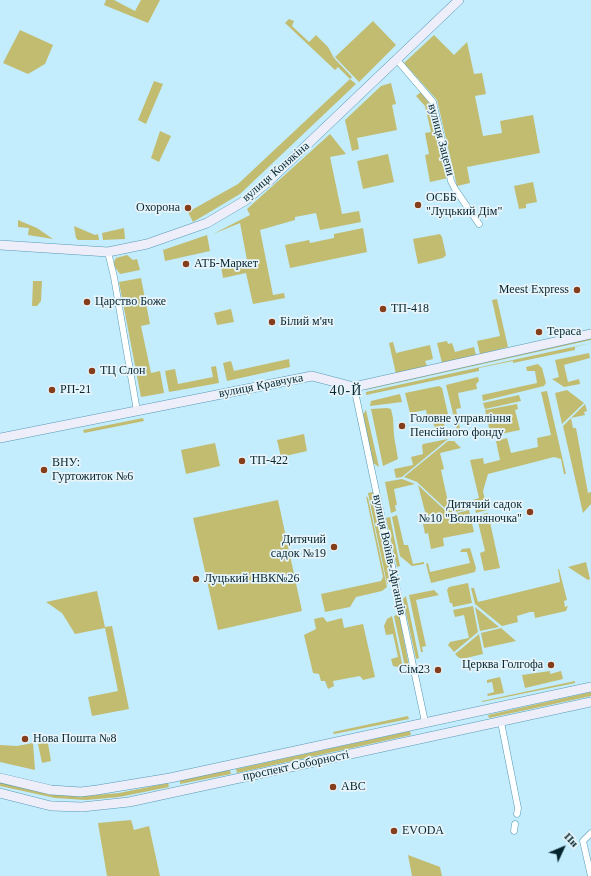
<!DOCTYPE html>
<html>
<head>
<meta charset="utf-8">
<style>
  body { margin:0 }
  #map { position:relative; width:591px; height:876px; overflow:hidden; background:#c3ecfc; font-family:"Times New Roman",serif }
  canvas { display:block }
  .north { position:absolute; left:543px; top:828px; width:40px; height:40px; -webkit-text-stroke:3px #e7f4fa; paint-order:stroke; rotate:46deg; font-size:11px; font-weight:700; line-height:16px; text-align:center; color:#06252f }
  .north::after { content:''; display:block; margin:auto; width:14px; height:18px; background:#06252f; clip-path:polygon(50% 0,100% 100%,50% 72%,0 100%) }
</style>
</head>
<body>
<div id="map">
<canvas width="591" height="876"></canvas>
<div class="north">Пн</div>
</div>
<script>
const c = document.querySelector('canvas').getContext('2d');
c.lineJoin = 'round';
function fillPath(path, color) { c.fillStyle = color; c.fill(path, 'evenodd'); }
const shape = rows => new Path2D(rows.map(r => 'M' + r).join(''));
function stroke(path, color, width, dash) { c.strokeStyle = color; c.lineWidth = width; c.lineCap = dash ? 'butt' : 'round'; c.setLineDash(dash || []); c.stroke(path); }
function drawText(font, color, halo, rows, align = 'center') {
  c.font = font + ' "Times New Roman",serif'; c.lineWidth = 3.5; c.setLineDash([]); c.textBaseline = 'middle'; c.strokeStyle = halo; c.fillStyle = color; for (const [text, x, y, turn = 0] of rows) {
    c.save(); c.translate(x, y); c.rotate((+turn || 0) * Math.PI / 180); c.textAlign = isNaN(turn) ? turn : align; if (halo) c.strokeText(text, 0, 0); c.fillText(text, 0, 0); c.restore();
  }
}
const green = shape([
  [106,0,114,0,135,11,141,0,160,0,148,23,104,5],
  [289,19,294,21,292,26,309,42,316,35,328,47,334,58,352,77,350,79,356,84,240,194,193,222,188,212,238,184,350,79,338,67,335,70,285,23],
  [373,21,396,45,359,82,335,57],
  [20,30,53,45,45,64,28,74,3,63],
  [434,35,454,55,467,42,474,74,482,73,486,94,475,96,483,136,502,133,500,121,533,115,540,153,467,167,470,183,457,186,437,100,404,63],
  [154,81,163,84,146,124,138,120],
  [391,83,396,104,392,105,397,130,357,138,359,149,352,151,345,120,381,86],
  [421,92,430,104,448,178,430,182,425,155,429,154,425,133,431,132,425,106,416,96],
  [160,131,171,136,159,162,151,158],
  [330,134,346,154,330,157,342,214,359,211,361,222,320,230,316,213,295,217,295,220,260,230,273,295,284,293,285,298,253,304,246,273,223,278,221,266,247,260,240,223,213,234,250,215,247,209],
  [388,154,394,182,363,189,357,161],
  [533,182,537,202,526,204,526,208,519,209,514,186],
  [18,220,37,228,53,239,28,235,29,228,18,227],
  [74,226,95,235,98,234,99,240,78,240,76,238],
  [124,228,125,239,103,240,102,233],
  [363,228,367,252,290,268,285,245,309,240,310,243,334,238,334,234],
  [440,234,442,237,446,255,443,258,418,264,413,239],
  [207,235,210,251,165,261,163,250],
  [127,255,133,260,137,259,140,270,120,274,114,266,114,262,116,258],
  [141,278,150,324,141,326,151,373,160,371,164,393,141,397,119,282],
  [33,281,42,281,41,301,37,306,32,306],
  [497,299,508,347,480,354,477,341,500,336,492,300],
  [231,309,234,322,217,325,214,313],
  [591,337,591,340,365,390,365,387],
  [447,341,448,344,452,343,455,352,474,347,476,355,442,363,437,343],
  [393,342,396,353,430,345,433,359,425,361,427,366,396,374,389,343],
  [591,343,575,347,575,350,513,363,513,361,479,368,479,371,366,395,366,392],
  [589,353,590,358,564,365,568,382,579,379,580,384,564,387,552,379,559,377,555,360],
  [289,359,290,367,227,381,223,363,231,361,234,371],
  [538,364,542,368,546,383,544,386,483,401,482,395,537,383,535,371,527,371,526,367],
  [216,366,219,383,169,392,165,371,175,369,178,384,213,377,211,367],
  [478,377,479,381,476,384,477,389,458,393,461,408,456,409,460,429,457,430,446,385],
  [439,386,442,388,448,414,443,418,446,434,432,437,431,431,436,430,430,415,427,415,426,410,410,413,405,393],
  [567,390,584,403,562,424,555,393],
  [547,391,566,474,564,474,561,459,554,457,488,474,483,491,487,510,476,513,473,500,479,498,470,460,483,458,484,464,500,460,496,441,507,438,511,453,538,447,537,438,551,435,541,392],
  [400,394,402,402,370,406,371,401],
  [519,395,521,401,485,409,483,403],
  [517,404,518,409,515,410,520,430,491,436,485,410],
  [585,404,587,411,584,412,585,415,571,418,573,428,576,428,588,493,591,492,591,504,583,513,563,426],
  [387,408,391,409,393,418,394,436,398,459,383,466,371,409],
  [366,410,379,467,373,463,363,414],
  [143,418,144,421,84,433,83,430],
  [304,434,307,451,281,457,277,440],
  [448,439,402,477,396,478,394,469,413,465,411,457,423,454,422,446,423,444],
  [448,441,454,441,461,448,440,453,444,469,441,470,450,511,468,507,469,509,450,513,417,482,404,477],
  [215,443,220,466,186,474,181,450],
  [402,479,415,484,394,489,397,505,395,505,396,511,391,513,385,482],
  [418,485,450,515,469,510,474,532,443,538,444,546,431,549,428,533,425,534,423,524,428,523],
  [373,492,392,583,387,584,368,493],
  [366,496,368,498,387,587,382,591,356,597,350,607,325,612,321,594,381,581,383,577],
  [278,500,302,611,218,630,193,518],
  [488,513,500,568,484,571,480,553,485,551,478,522,484,520,482,514],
  [397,515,404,545,408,545,413,564,424,562,424,564,412,566,400,556,392,517],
  [390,517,400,566,397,567,386,518],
  [470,548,476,568,475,572,431,583,426,564,428,563,430,572,470,563,467,552,460,552,462,549],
  [586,562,590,579,588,580,568,567],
  [558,569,559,569,567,600,564,601,565,607,568,606,566,611,535,618,534,612,530,612,517,616,518,622,502,626,475,604,471,588,474,588,478,602,560,582],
  [468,583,472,603,453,607,452,603,450,603,447,590,449,587],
  [434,590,439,595,416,600,426,646,422,647,423,652,421,652,409,595],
  [97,591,105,627,112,626,129,709,92,716,88,697,118,691,105,628,75,634,62,613,46,602],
  [406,596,419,658,416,659,403,599],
  [473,606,478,632,454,652,448,645,450,642,469,638,464,615,455,617,453,610],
  [475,607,499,627,480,631],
  [399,614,409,666,405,667,394,616],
  [392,616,403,668,393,666,391,659,398,657,393,634,386,635,384,626,387,619],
  [323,617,327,622,342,618,344,628,363,624,375,677,363,680,360,676,333,681,334,686,328,689,325,681,321,681,319,674,313,673,304,635,316,629,314,619],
  [501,628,516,641,484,648,481,633],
  [479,634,483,654,462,659,458,657,455,654],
  [550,671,550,674,561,671,563,679,525,688,522,675],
  [500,677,504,693,488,696,487,694,494,692,492,682,487,683,487,680],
  [575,681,575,683,482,702,482,701],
  [591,692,591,696,489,718,488,715],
  [408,716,409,719,334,734,333,732],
  [410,731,411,735,237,773,236,769],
  [47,737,51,761,42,763,37,739],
  [33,743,35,770,0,762,0,745,17,746],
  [230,770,231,774,180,784,180,780],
  [0,782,85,796,119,793,168,783,169,787,119,797,86,800,55,798,0,786],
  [131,820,134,830,149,826,160,876,107,876,98,823],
  [408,855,440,867,442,876,412,876]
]);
const street = shape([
  [397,60,433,102,451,181,455,189,479,224],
  [108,252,114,277,137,411],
  [354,387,425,722],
  [501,722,518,808,517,814],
  [514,831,515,824],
  [591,876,583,841,591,833]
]);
const secondary = shape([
  [0,245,108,252,147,244,207,223,246,200,270,180,459,0],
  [0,438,312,376,354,387,591,334],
  [0,778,51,790,81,792,97,790,170,778,591,687],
  [0,793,51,806,82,807,129,802,591,702]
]);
const markers = [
  [418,205,4,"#853e1c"],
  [188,208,4,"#853e1c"],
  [186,264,4,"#853e1c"],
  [577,290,4,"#853e1c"],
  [87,302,4,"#853e1c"],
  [383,309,4,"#853e1c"],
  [272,322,4,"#853e1c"],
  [539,332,4,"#853e1c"],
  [92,371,4,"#853e1c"],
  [52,390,4,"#853e1c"],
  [402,426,4,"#853e1c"],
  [242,461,4,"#853e1c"],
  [44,470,4,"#853e1c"],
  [530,512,4,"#853e1c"],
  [334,547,4,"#853e1c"],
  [196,579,4,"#853e1c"],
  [551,665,4,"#853e1c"],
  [438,670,4,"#853e1c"],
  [25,739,4,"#853e1c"],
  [333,787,4,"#853e1c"],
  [394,831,4,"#853e1c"]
];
const streetNames = [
  ["вулиця Зацепи",441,140,75],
  ["вулиця Конякіна",276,172,-41],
  ["вулиця Кравчука",261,386,-11],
  ["вулиця Воїнів-Афганців",389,555,78],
  ["проспект Соборності",296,766,-12]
];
const poiNames = [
  ["ОСББ",426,198],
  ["\"Луцький Дім\"",426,212],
  ["Охорона",180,208,"right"],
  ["АТБ-Маркет",194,264],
  ["Meest Express",569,290,"right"],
  ["Царство Боже",95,302],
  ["ТП-418",391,309],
  ["Білий м'яч",280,322],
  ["Тераса",547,332],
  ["ТЦ Слон",100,371],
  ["РП-21",60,390],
  ["Головне управління",410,419],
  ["Пенсійного фонду",410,433],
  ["ТП-422",250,461],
  ["ВНУ:",52,463],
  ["Гуртожиток №6",52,477],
  ["Дитячий садок",522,505,"right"],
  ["№10 \"Волиняночка\"",522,519,"right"],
  ["Дитячий",326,540,"right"],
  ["садок №19",326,554,"right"],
  ["Луцький НВК№26",204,579],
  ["Церква Голгофа",543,665,"right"],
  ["Сім23",430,670,"right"],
  ["Нова Пошта №8",33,739],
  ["АВС",341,787],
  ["EVODA",402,831]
];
const quarterNames = [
  ["40-Й",346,391]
];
fillPath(green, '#c2bc71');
stroke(street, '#559ab3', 7);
stroke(secondary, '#559ab3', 10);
stroke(street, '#fff', 6);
stroke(secondary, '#eeeefb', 9);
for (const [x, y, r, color] of markers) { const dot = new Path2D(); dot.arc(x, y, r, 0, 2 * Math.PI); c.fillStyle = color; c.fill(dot); stroke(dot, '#e7f4fa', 1.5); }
drawText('12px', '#06252f', '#e7f4fa', streetNames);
drawText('12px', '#06252f', '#e7f4fa', poiNames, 'left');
c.letterSpacing = '1px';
drawText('14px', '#06252f', '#e7f4fa', quarterNames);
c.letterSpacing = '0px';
</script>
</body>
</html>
